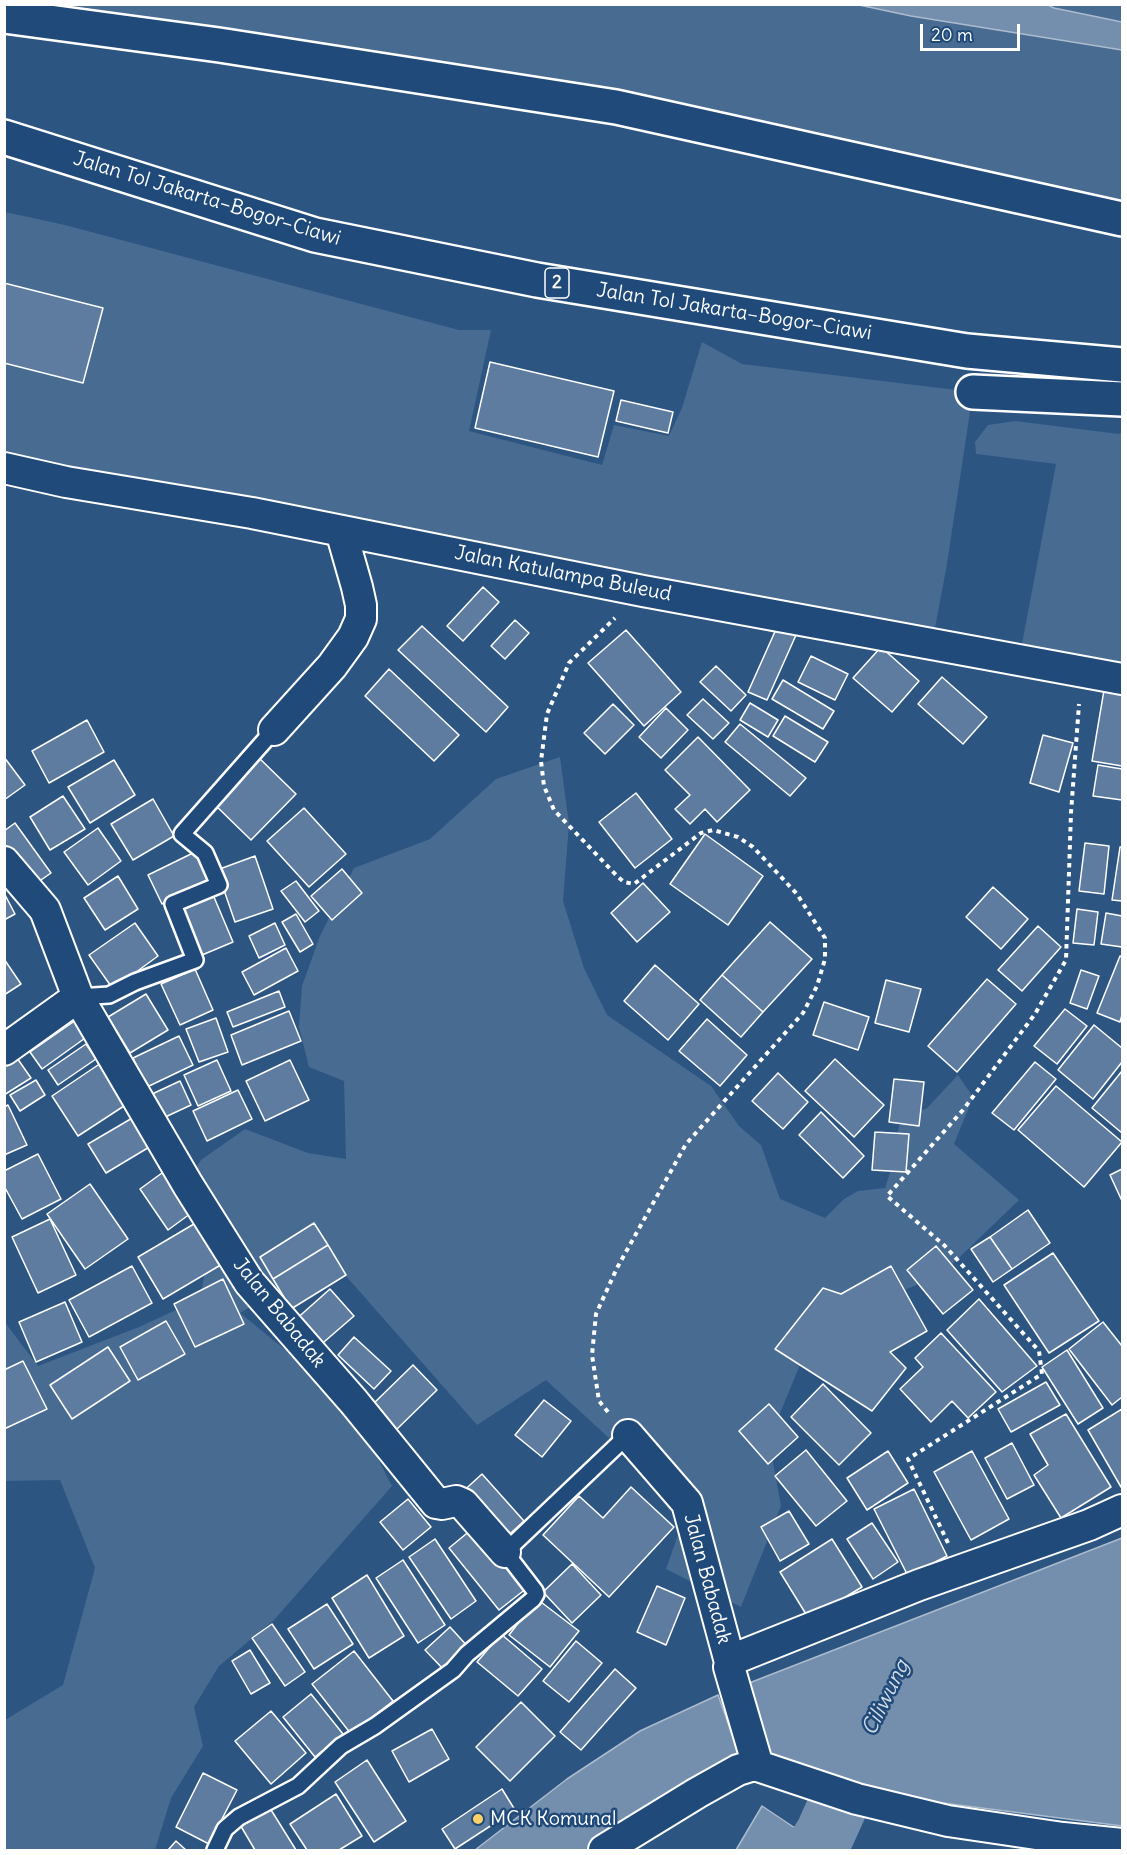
<!DOCTYPE html>
<html>
<head>
<meta charset="utf-8">
<style>
  body { margin:0 }
  #map { position:relative; width:1127px; height:1855px; overflow:hidden; background:#2c5582; font-family:Delius,sans-serif }
  canvas { display:block }
  .frame { position:absolute; inset:0; border:6px solid #fff; pointer-events:none }
  .scale { position:absolute; left:920px; top:24px; width:100px; height:27px; box-sizing:border-box; border:3px solid #fff; border-top:0; padding-left:8px; font-size:18px; line-height:21px; white-space:nowrap; color:#fff; -webkit-text-stroke:4px #1f4a7a; paint-order:stroke }
</style>
</head>
<body>
<div id="map">
<canvas width="1127" height="1855"></canvas>
<div class="frame"></div>
<div class="scale">20 m</div>
</div>
<script>
const c = document.querySelector('canvas').getContext('2d');
c.lineJoin = 'round';
function fillPath(path, color) { c.fillStyle = color; c.fill(path, 'evenodd'); }
const shape = rows => new Path2D(rows.map(r => 'M' + r).join(''));
function stroke(path, color, width, dash) { c.strokeStyle = color; c.lineWidth = width; c.lineCap = dash ? 'butt' : 'round'; c.setLineDash(dash || []); c.stroke(path); }
function drawText(font, color, halo, rows, align = 'center') {
  c.font = font + ' Delius,sans-serif'; c.lineWidth = 5; c.setLineDash([]); c.textBaseline = 'middle'; c.strokeStyle = halo; c.fillStyle = color; for (const [text, x, y, turn = 0] of rows) {
    c.save(); c.translate(x, y); c.rotate((+turn || 0) * Math.PI / 180); c.textAlign = isNaN(turn) ? turn : align; if (halo) c.strokeText(text, 0, 0); c.fillText(text, 0, 0); c.restore();
  }
}
const green = shape([
  [5,4,859,4,911,16,1122,50,1122,219],
  [1048,5,1122,5,1122,21,1082,14,1054,8],
  [5,212,65,225,459,330,491,330,469,431,602,465,614,425,669,436,682,408,702,342,742,364,973,392,947,564,932,644,5,468],
  [1015,421,1119,434,1122,432,1122,682,1018,665,1056,464,976,454,975,442,988,425],
  [560,757,569,824,563,901,584,968,607,1015,711,1086,739,1126,761,1145,780,1199,825,1218,844,1199,858,1191,885,1188,890,1173,900,1121,927,1108,958,1075,973,1097,954,1144,1019,1200,941,1275,816,1326,769,1440,781,1506,741,1607,666,1569,684,1518,647,1473,546,1380,477,1425,331,1259,240,1313,305,1366,318,1388,347,1399,392,1486,274,1620,219,1666,194,1707,203,1746,171,1798,155,1850,5,1850,5,1720,63,1685,95,1568,60,1480,5,1481,4,1321,38,1366,139,1327,200,1299,208,1255,197,1166,201,1160,245,1129,308,1153,346,1159,344,1081,309,1067,299,1027,302,986,320,936,354,868,430,839,496,779]
]);
const water = shape([
  [859,5,1048,5,1054,8,1122,22,1122,50,911,16,859,5],
  [1122,1538,1122,1826,857,1792,769,1770,744,1685,1122,1538],
  [718,1695,741,1760,595,1850,475,1850,567,1779,640,1731,718,1695],
  [762,1806,828,1850,736,1850,762,1806]
]);
const river = shape([
  [815,1850,825,1834,870,1734]
]);
const building = shape([
  [4,283,103,308,83,383,4,363,4,283],
  [490,362,614,391,598,457,475,428,490,362],
  [621,400,673,412,668,433,616,421,621,400],
  [483,587,499,602,463,641,447,626,483,587],
  [515,620,529,633,505,659,491,646,515,620],
  [422,626,508,707,486,732,398,650,422,626],
  [777,627,796,635,767,700,748,692,777,627],
  [626,630,681,692,644,726,588,663,626,630],
  [881,647,919,681,892,712,853,678,881,647],
  [811,656,848,674,835,700,798,682,811,656],
  [716,666,746,695,731,711,700,682,716,666],
  [389,669,459,735,434,761,365,696,389,669],
  [942,677,987,717,963,744,918,704,942,677],
  [783,680,834,711,823,729,772,699,783,680],
  [1104,690,1122,693,1122,766,1092,761,1104,690],
  [703,699,729,723,713,739,687,715,703,699],
  [750,703,778,720,768,737,740,720,750,703],
  [613,704,634,725,605,754,584,733,613,704],
  [666,708,688,730,661,758,639,737,666,708],
  [785,716,828,742,815,762,773,736,785,716],
  [87,720,104,752,49,783,32,751,87,720],
  [740,724,806,778,790,796,725,742,740,724],
  [1043,735,1073,743,1059,792,1030,783,1043,735],
  [698,737,750,790,717,822,705,809,690,824,675,809,690,795,665,770,698,737],
  [256,755,296,794,251,840,211,801,256,755],
  [4,757,25,785,4,800,4,757],
  [114,760,135,795,90,823,68,787,114,760],
  [1098,765,1122,769,1122,800,1093,796,1098,765],
  [636,793,672,839,635,868,599,822,636,793],
  [63,796,85,829,50,850,30,817,63,796],
  [153,799,174,836,133,860,111,824,153,799],
  [304,808,346,854,309,887,267,841,304,808],
  [15,823,51,873,31,887,4,850,4,831,15,823],
  [98,828,121,861,88,885,64,852,98,828],
  [705,834,763,876,728,925,670,884,705,834],
  [1085,843,1109,846,1104,894,1079,891,1085,843],
  [1120,847,1122,847,1122,901,1112,900,1120,847],
  [195,852,209,882,162,904,148,875,195,852],
  [255,856,273,909,235,922,217,870,255,856],
  [342,869,362,893,332,920,311,896,342,869],
  [118,876,138,909,105,930,84,898,118,876],
  [296,881,319,911,305,922,281,891,296,881],
  [643,883,670,912,637,942,611,913,643,883],
  [993,887,1028,919,1001,949,966,917,993,887],
  [211,890,233,942,202,955,180,903,211,890],
  [4,893,15,914,4,920,4,893],
  [1077,909,1098,912,1094,945,1073,943,1077,909],
  [1106,913,1122,916,1122,947,1101,944,1106,913],
  [296,914,313,944,300,952,282,922,296,914],
  [770,922,812,959,763,1012,722,975,770,922],
  [135,923,158,956,113,989,89,955,135,923],
  [275,923,285,945,259,958,249,936,275,923],
  [1038,926,1061,947,1022,991,998,970,1038,926],
  [286,948,298,971,254,995,242,972,286,948],
  [1120,956,1122,957,1122,1015,1120,1022,1097,1013,1120,956],
  [4,959,21,984,4,995,4,959],
  [655,965,699,1004,668,1040,624,1001,655,965],
  [195,969,213,1010,180,1025,161,984,195,969],
  [1081,970,1099,976,1087,1009,1070,1003,1081,970],
  [722,975,763,1012,741,1037,700,1000,722,975],
  [987,979,1016,1004,957,1072,928,1046,987,979],
  [886,980,921,989,909,1032,875,1023,886,980],
  [279,991,285,1007,233,1027,227,1012,279,991],
  [146,994,168,1030,130,1053,108,1017,146,994],
  [824,1002,869,1017,858,1050,813,1035,824,1002],
  [1065,1009,1087,1026,1057,1064,1034,1046,1065,1009],
  [289,1011,301,1041,242,1065,231,1035,289,1011],
  [216,1018,228,1052,199,1062,186,1029,216,1018],
  [707,1019,747,1055,720,1086,679,1051,707,1019],
  [76,1020,88,1036,42,1069,30,1052,76,1020],
  [1094,1025,1122,1048,1122,1062,1093,1099,1058,1070,1094,1025],
  [179,1036,193,1065,147,1087,133,1058,179,1036],
  [86,1044,96,1059,58,1085,48,1070,86,1044],
  [17,1058,31,1078,4,1095,4,1066,17,1058],
  [835,1059,884,1105,854,1137,805,1091,835,1059],
  [217,1060,231,1091,198,1106,184,1075,217,1060],
  [290,1060,309,1100,265,1121,246,1081,290,1060],
  [1035,1062,1056,1079,1014,1130,992,1113,1035,1062],
  [101,1063,127,1104,78,1136,52,1096,101,1063],
  [1122,1071,1122,1133,1092,1108,1122,1071],
  [778,1073,808,1102,783,1129,752,1101,778,1073],
  [894,1079,924,1082,919,1126,889,1122,894,1079],
  [36,1080,45,1095,20,1111,10,1095,36,1080],
  [180,1081,191,1105,161,1119,150,1095,180,1081],
  [1056,1086,1122,1142,1084,1187,1018,1130,1056,1086],
  [238,1090,252,1119,207,1141,193,1111,238,1090],
  [8,1105,27,1145,4,1155,4,1107,8,1105],
  [821,1112,864,1156,843,1178,799,1135,821,1112],
  [134,1117,151,1146,106,1173,88,1144,134,1117],
  [875,1132,909,1134,906,1172,872,1170,875,1132],
  [38,1154,61,1199,22,1219,4,1186,4,1171,38,1154],
  [1122,1169,1122,1201,1110,1175,1122,1169],
  [166,1170,194,1211,168,1230,140,1189,166,1170],
  [90,1184,128,1239,85,1269,47,1214,90,1184],
  [1028,1210,1050,1243,1012,1269,990,1237,1028,1210],
  [50,1219,76,1275,38,1293,12,1237,50,1219],
  [199,1221,224,1263,163,1299,138,1257,199,1221],
  [314,1223,328,1245,273,1279,260,1257,314,1223],
  [990,1237,1012,1269,993,1282,971,1249,990,1237],
  [328,1245,346,1275,291,1309,273,1279,328,1245],
  [936,1246,973,1290,943,1314,907,1270,936,1246],
  [1053,1253,1099,1321,1049,1353,1004,1285,1053,1253],
  [132,1266,152,1303,89,1337,69,1300,132,1266],
  [891,1266,927,1331,890,1352,906,1368,872,1411,775,1349,823,1288,841,1294,891,1266],
  [223,1279,244,1324,195,1347,174,1304,223,1279],
  [330,1289,354,1316,317,1348,294,1321,330,1289],
  [979,1299,1037,1366,1002,1392,947,1330,979,1299],
  [65,1302,82,1342,36,1362,19,1322,65,1302],
  [166,1321,185,1354,138,1380,120,1347,166,1321],
  [1103,1322,1122,1346,1122,1397,1112,1405,1069,1349,1103,1322],
  [941,1333,996,1392,968,1418,952,1401,931,1422,900,1389,923,1367,915,1358,941,1333],
  [354,1337,391,1371,374,1389,338,1355,354,1337],
  [108,1347,130,1381,72,1419,50,1385,108,1347],
  [1067,1350,1103,1408,1078,1424,1042,1367,1067,1350],
  [23,1361,47,1409,4,1429,4,1370,23,1361],
  [413,1365,437,1390,396,1430,372,1405,413,1365],
  [1046,1382,1060,1405,1011,1432,998,1409,1046,1382],
  [823,1384,871,1433,839,1465,791,1417,823,1384],
  [544,1400,571,1421,542,1457,515,1435,544,1400],
  [769,1404,798,1437,768,1464,739,1431,769,1404],
  [1122,1409,1122,1486,1121,1487,1088,1430,1122,1409],
  [1066,1414,1111,1487,1061,1518,1034,1475,1048,1465,1030,1434,1066,1414],
  [1012,1443,1034,1485,1007,1499,985,1458,1012,1443],
  [806,1450,847,1501,816,1526,775,1476,806,1450],
  [888,1451,908,1483,867,1510,847,1478,888,1451],
  [972,1451,1009,1519,971,1540,934,1472,972,1451],
  [482,1474,524,1521,501,1542,459,1495,482,1474],
  [631,1487,674,1527,609,1597,543,1535,579,1496,603,1518,631,1487],
  [914,1489,947,1556,908,1576,874,1509,914,1489],
  [408,1499,431,1527,403,1550,380,1522,408,1499],
  [789,1511,809,1544,780,1561,761,1527,789,1511],
  [872,1523,898,1562,873,1579,847,1539,872,1523],
  [477,1525,527,1588,499,1610,449,1548,477,1525],
  [435,1539,476,1601,451,1619,409,1557,435,1539],
  [832,1539,862,1587,809,1619,780,1572,832,1539],
  [403,1560,445,1625,418,1643,376,1578,403,1560],
  [572,1564,601,1595,572,1623,543,1592,572,1564],
  [367,1575,404,1636,369,1658,332,1598,367,1575],
  [657,1586,685,1598,666,1645,637,1632,657,1586],
  [537,1599,579,1631,550,1667,509,1635,537,1599],
  [327,1604,353,1644,314,1669,288,1629,327,1604],
  [272,1624,305,1672,285,1686,252,1638,272,1624],
  [450,1627,470,1649,445,1671,425,1650,450,1627],
  [501,1634,542,1669,518,1696,477,1662,501,1634],
  [576,1641,602,1663,569,1702,543,1681,576,1641],
  [250,1650,270,1683,251,1694,232,1661,250,1650],
  [354,1651,393,1701,351,1734,312,1684,354,1651],
  [615,1669,636,1688,581,1750,560,1732,615,1669],
  [311,1694,343,1734,315,1757,283,1717,311,1694],
  [521,1702,555,1736,510,1781,476,1747,521,1702],
  [271,1711,306,1753,271,1784,235,1741,271,1711],
  [432,1729,449,1759,409,1782,392,1751,432,1729],
  [367,1760,406,1821,374,1842,335,1782,367,1760],
  [203,1773,237,1790,209,1844,176,1827,203,1773],
  [502,1789,515,1810,455,1849,442,1829,502,1789],
  [336,1794,362,1836,339,1850,307,1850,290,1824,336,1794],
  [268,1805,296,1850,255,1850,239,1823,268,1805],
  [176,1841,186,1850,168,1850,176,1841]
]);
const path = shape([
  [608,1412,599,1401,592,1355,596,1314,617,1268,686,1144,803,1013,817,986,825,959,825,938,797,894,753,847,738,837,713,830,701,833,634,884,624,882,617,876,554,810,544,786,541,761,547,714,569,663,615,618],
  [948,1543,908,1459,1042,1374,1039,1351,945,1246,887,1196,963,1110,1035,1014,1066,960,1071,813,1079,704]
]);
const service = shape([
  [78,997,109,995,135,982,195,960,173,904,219,885,205,853,182,834,274,730],
  [215,1850,225,1829,239,1817,298,1786,341,1746,375,1726,453,1670,467,1654,533,1599,536,1594,535,1591,505,1552,628,1435]
]);
const minor = shape([
  [4,468,66,482,252,513,643,591,1122,679],
  [274,730,332,666,353,637,361,619,361,605,357,587,341,531],
  [4,862,45,910,78,997,188,1185,249,1282,354,1402,436,1503,442,1504,456,1501,463,1504,505,1552],
  [4,1050,78,997],
  [628,1435,687,1503,730,1662],
  [758,1766,729,1667,731,1660,919,1585,1089,1525,1122,1510],
  [604,1850,697,1793,738,1770,751,1766,758,1766,857,1799,948,1821,1063,1838,1122,1844]
]);
const motorway = shape([
  [4,16,219,45,616,107,1122,219],
  [4,137,315,235,537,280,967,351,1122,365],
  [973,392,1122,399]
]);
const markers = [
  [478,1819,6,"#ffd166"]
];
const shields = [
  [557,283,24]
];
const shieldNames = [
  ["2",557,283]
];
const streetNames = [
  ["Jalan Tol Jakarta–Bogor–Ciawi",207,199,17],
  ["Jalan Tol Jakarta–Bogor–Ciawi",734,312,9],
  ["Jalan Katulampa Buleud",563,574,11],
  ["Jalan Babadak",279,1313,51],
  ["Jalan Babadak",707,1579,75]
];
const poiNames = [
  ["MCK Komunal",490,1819]
];
const waterNames = [
  ["Ciliwung",886,1698,-64]
];
fillPath(green, '#486b92');
fillPath(water, '#748fad');
stroke(water, '#acbcce', 1.5);
stroke(river, '#748fad', 60);
fillPath(building, '#5e7c9f');
stroke(building, '#fff', 1.5);
stroke(service, '#fff', 20);
stroke(minor, '#fff', 34);
stroke(motorway, '#fff', 38);
stroke(path, '#fff', 4, [4.5, 4.5]);
stroke(service, '#1f4a7a', 15);
stroke(minor, '#1f4a7a', 30);
stroke(motorway, '#1f4a7a', 33);
for (const [x, y, r, color] of markers) { const dot = new Path2D(); dot.arc(x, y, r, 0, 2 * Math.PI); c.fillStyle = color; c.fill(dot); stroke(dot, '#1f4a7a', 2); }
for (const [x, y, w] of shields) { const box = new Path2D(); box.roundRect(x - w / 2, y - 15, w, 30, 4.5); c.fillStyle = '#1f4a7a'; c.fill(box); stroke(box, '#fff', 1.5); }
drawText('bold 18px', '#fff', null, shieldNames);
drawText('20px', '#fff', '#1f4a7a', streetNames);
drawText('20px', '#fff', '#1f4a7a', poiNames, 'left');
drawText('italic 21px', '#d5dde6', '#1f4a7a', waterNames);
</script>
</body>
</html>
